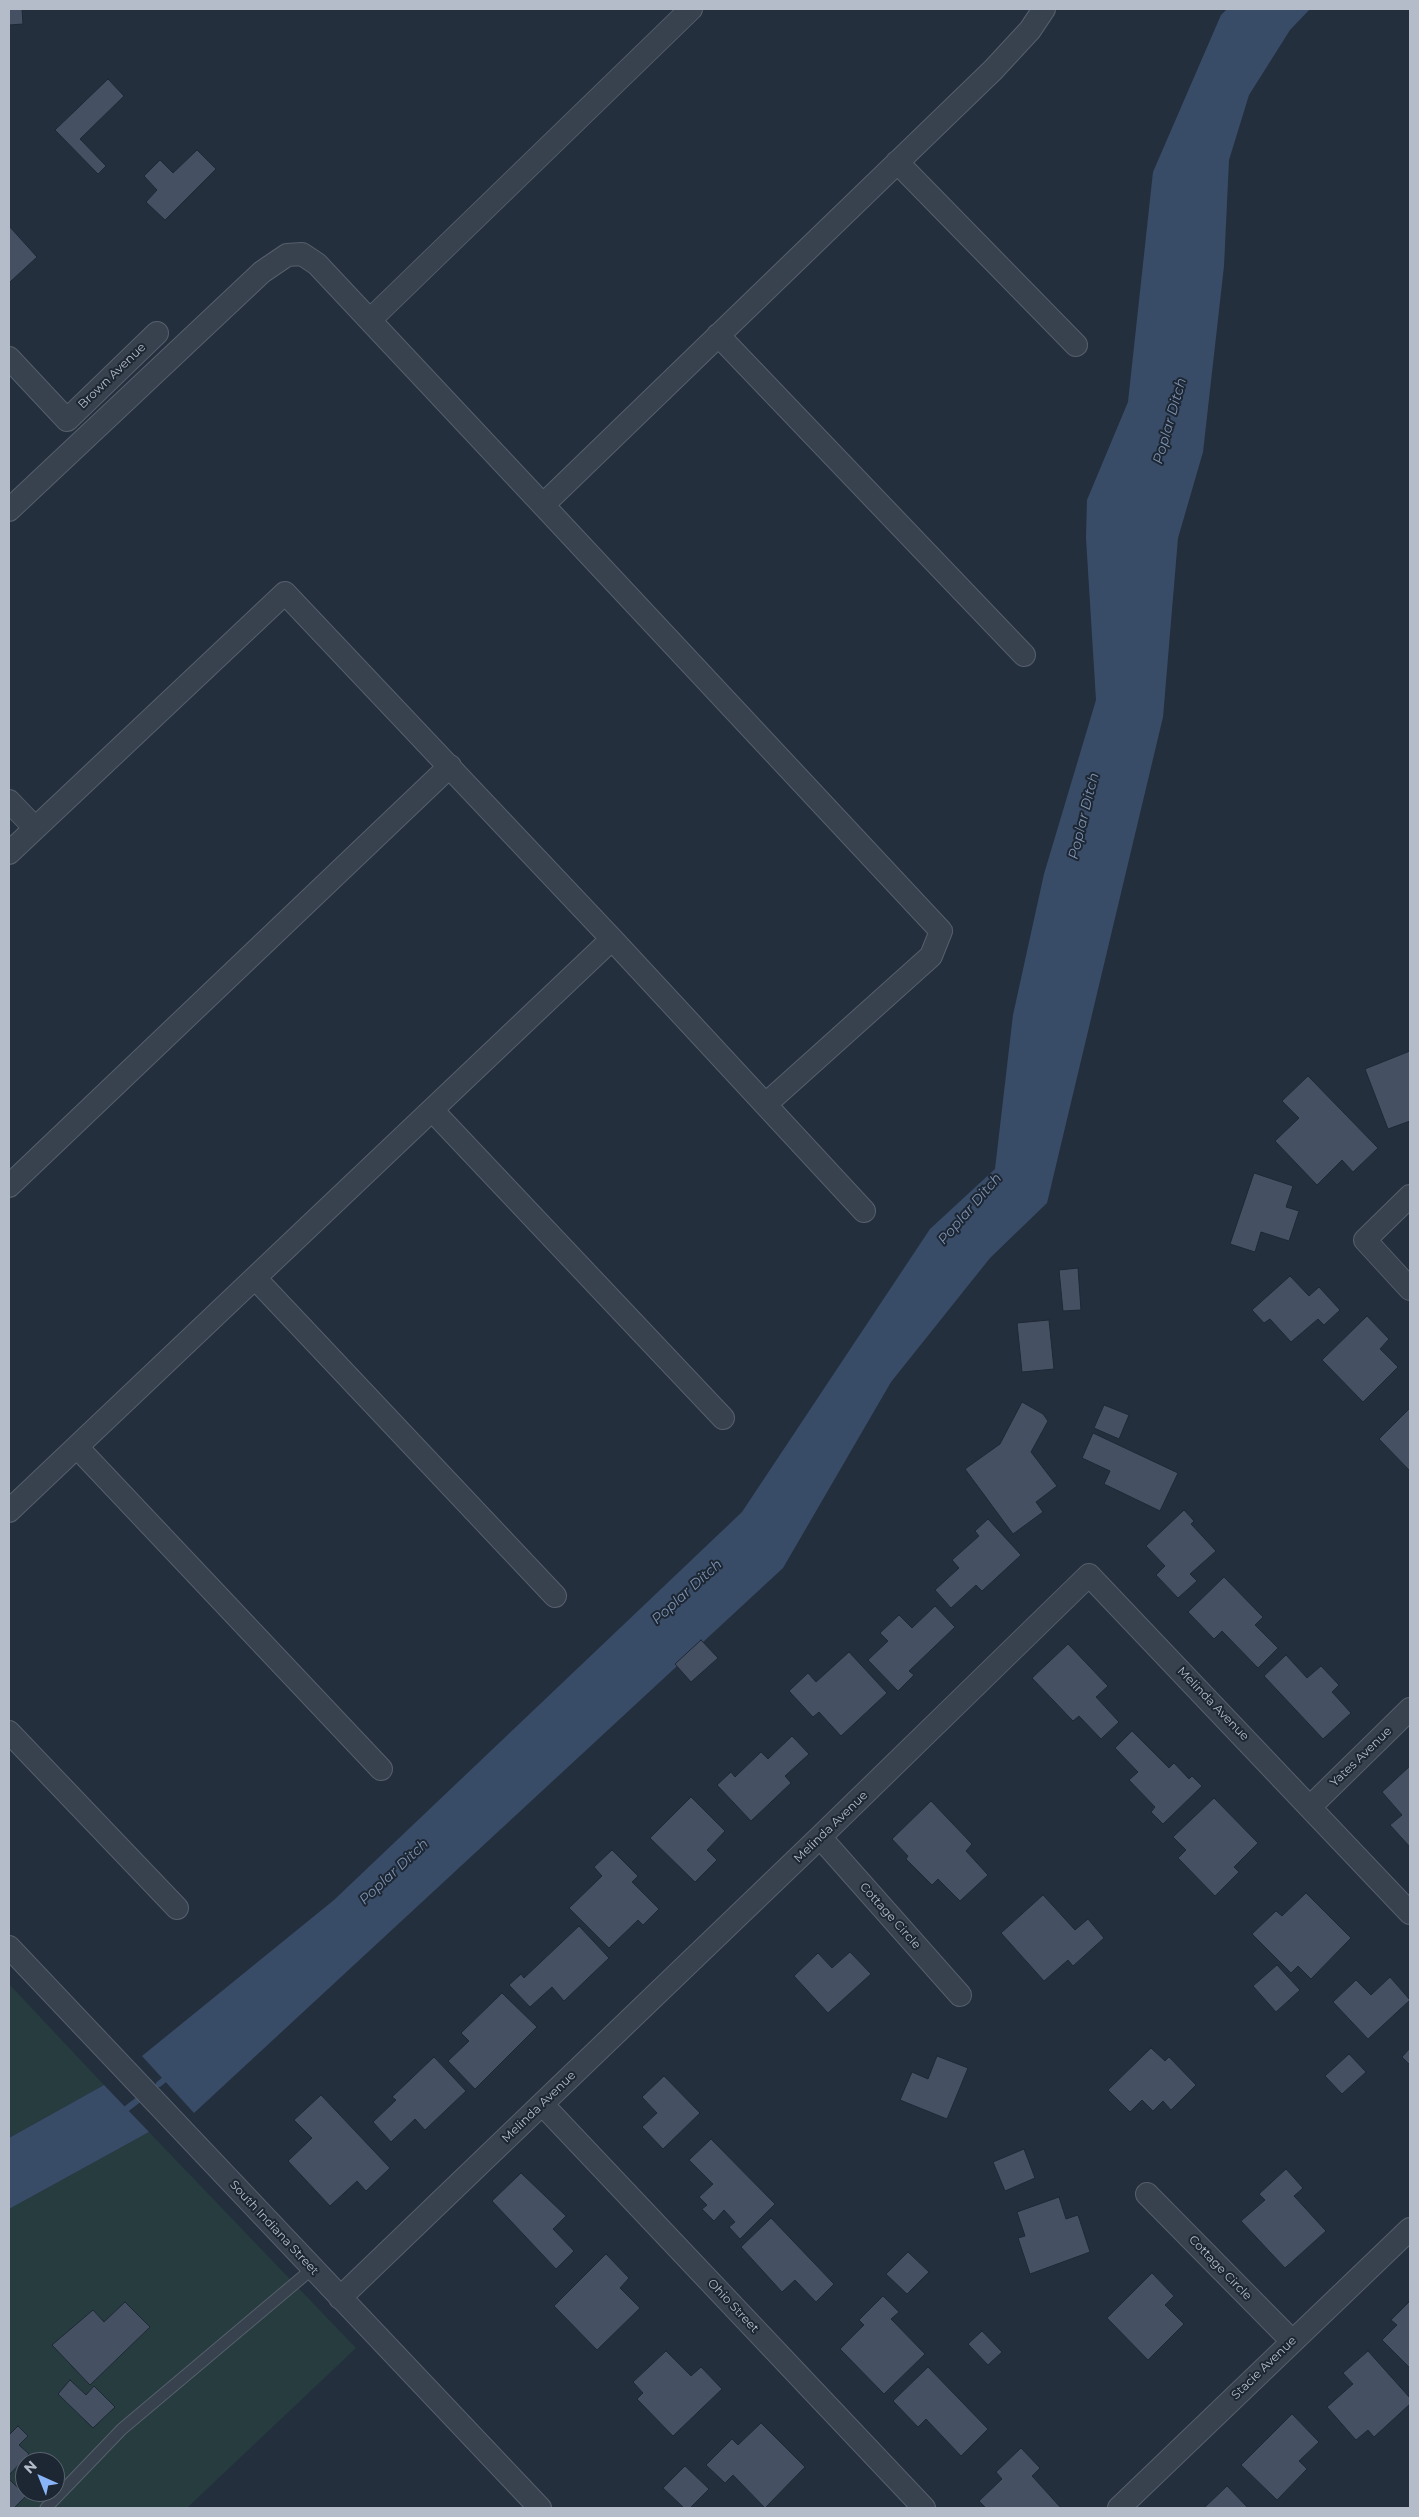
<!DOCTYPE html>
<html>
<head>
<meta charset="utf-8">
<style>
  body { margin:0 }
  #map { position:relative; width:1419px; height:2517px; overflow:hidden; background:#242f3e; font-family:Montserrat,sans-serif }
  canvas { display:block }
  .frame { position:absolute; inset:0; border:10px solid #b4bcc9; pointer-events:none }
  .north { position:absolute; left:15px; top:2452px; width:50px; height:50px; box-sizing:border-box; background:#1d2633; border:1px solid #59626f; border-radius:50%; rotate:316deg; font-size:14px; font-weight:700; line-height:20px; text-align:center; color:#b4bcc9 }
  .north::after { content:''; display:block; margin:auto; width:18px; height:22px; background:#8ab4f8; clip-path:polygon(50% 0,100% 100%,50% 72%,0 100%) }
</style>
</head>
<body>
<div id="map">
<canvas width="1419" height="2517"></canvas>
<div class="frame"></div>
<div class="north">N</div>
</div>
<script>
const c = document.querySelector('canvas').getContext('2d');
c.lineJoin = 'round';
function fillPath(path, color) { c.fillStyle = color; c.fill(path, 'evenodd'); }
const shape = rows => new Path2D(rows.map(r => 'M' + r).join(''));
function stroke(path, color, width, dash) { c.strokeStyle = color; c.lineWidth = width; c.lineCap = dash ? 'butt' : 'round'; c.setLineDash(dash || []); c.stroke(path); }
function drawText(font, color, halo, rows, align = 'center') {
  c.font = font + ' Montserrat,sans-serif'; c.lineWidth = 4; c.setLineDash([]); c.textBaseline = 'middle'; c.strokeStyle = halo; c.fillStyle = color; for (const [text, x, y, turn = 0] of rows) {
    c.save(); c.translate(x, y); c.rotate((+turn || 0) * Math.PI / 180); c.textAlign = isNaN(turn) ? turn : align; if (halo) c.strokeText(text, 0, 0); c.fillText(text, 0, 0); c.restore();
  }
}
const green = shape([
  [9,1984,104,2085,9,2138],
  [149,2132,356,2348,187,2508,9,2508,9,2209],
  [25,2462,55,2462,55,2492,25,2492]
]);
const water = shape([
  [1227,9,1310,9,1290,30,1249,95,1229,160,1224,266,1203,452,1178,538,1163,717,1047,1203,990,1258,891,1382,783,1568,194,2113,142,2056,334,1900,742,1512,930,1229,995,1169,1013,1015,1044,874,1096,700,1086,538,1087,500,1128,402,1153,172,1221,15],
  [104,2085,149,2132,9,2209,9,2138]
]);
const stream = shape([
  [159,2084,170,2075],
  [121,2113,138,2100]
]);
const building = shape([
  [9,9,22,9,23,24,9,25,9,9],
  [108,79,124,96,80,139,106,166,98,174,55,130,108,79],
  [197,150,216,169,165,220,146,202,157,190,144,176,160,160,173,173,197,150],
  [9,226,37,257,10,282,9,281,9,226],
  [1410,1051,1410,1121,1388,1129,1365,1069,1410,1051],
  [1308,1076,1378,1148,1353,1172,1342,1160,1317,1185,1275,1141,1299,1118,1282,1101,1308,1076],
  [1254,1173,1293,1186,1286,1207,1299,1211,1289,1241,1261,1232,1255,1252,1230,1244,1254,1173],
  [1078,1268,1081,1310,1063,1311,1059,1270,1078,1268],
  [1290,1276,1309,1296,1319,1287,1340,1310,1324,1325,1318,1319,1291,1342,1270,1319,1264,1323,1252,1310,1290,1276],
  [1367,1316,1389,1339,1380,1349,1398,1367,1363,1402,1322,1360,1367,1316],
  [1049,1320,1054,1369,1022,1372,1017,1323,1049,1320],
  [1022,1402,1043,1414,1048,1421,1031,1452,1057,1486,1036,1502,1043,1512,1013,1534,965,1469,1000,1444,1022,1402],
  [1104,1405,1129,1415,1119,1439,1094,1428,1104,1405],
  [1410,1408,1410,1471,1379,1439,1410,1408],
  [1093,1433,1178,1473,1160,1511,1104,1484,1110,1471,1082,1458,1093,1433],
  [1184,1510,1194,1521,1191,1524,1216,1551,1190,1574,1197,1581,1178,1598,1156,1575,1165,1566,1146,1546,1184,1510],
  [988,1519,1021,1555,982,1591,976,1585,951,1608,935,1590,959,1568,952,1560,979,1536,975,1531,988,1519],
  [1224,1577,1263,1617,1255,1625,1278,1648,1258,1668,1222,1631,1214,1639,1188,1612,1224,1577],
  [935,1606,955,1627,909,1671,914,1675,898,1691,868,1660,888,1641,880,1633,899,1615,912,1628,935,1606],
  [701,1640,718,1658,691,1682,675,1664,701,1640],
  [1068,1644,1108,1686,1096,1697,1119,1722,1101,1739,1079,1716,1073,1721,1032,1678,1068,1644],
  [849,1652,887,1693,841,1736,819,1712,813,1717,789,1691,808,1673,816,1682,849,1652],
  [1286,1655,1307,1678,1321,1666,1339,1685,1332,1692,1351,1713,1323,1739,1264,1676,1286,1655],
  [1132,1731,1169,1768,1174,1763,1189,1779,1192,1776,1202,1786,1163,1824,1151,1812,1155,1807,1129,1780,1138,1772,1115,1748,1132,1731],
  [792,1736,809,1754,785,1776,791,1783,751,1821,717,1785,731,1772,735,1777,761,1752,768,1759,792,1736],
  [1410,1766,1410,1847,1390,1825,1402,1815,1382,1792,1410,1766],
  [691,1797,725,1831,707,1850,717,1860,695,1882,650,1838,691,1797],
  [1214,1798,1258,1843,1234,1867,1239,1872,1215,1896,1178,1858,1186,1850,1173,1837,1214,1798],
  [931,1801,972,1844,966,1851,988,1875,960,1901,938,1879,932,1885,906,1859,908,1856,892,1839,931,1801],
  [612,1850,638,1876,632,1882,659,1909,643,1925,638,1920,609,1948,569,1908,602,1876,594,1867,612,1850],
  [1306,1893,1351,1938,1311,1979,1298,1966,1291,1973,1252,1934,1276,1911,1282,1916,1306,1893],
  [1043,1895,1075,1930,1088,1919,1104,1938,1073,1966,1068,1960,1044,1981,1001,1933,1043,1895],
  [579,1926,609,1958,564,2001,552,1987,530,2007,509,1985,521,1974,524,1978,579,1926],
  [850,1952,871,1974,828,2013,794,1976,818,1953,832,1968,850,1952],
  [1277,1965,1300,1990,1276,2012,1253,1986,1277,1965],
  [1390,1977,1410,2000,1368,2039,1333,2002,1356,1980,1371,1995,1390,1977],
  [502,1993,537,2027,475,2089,448,2061,469,2041,461,2033,502,1993],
  [1151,2048,1165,2061,1169,2057,1196,2085,1171,2110,1163,2101,1153,2111,1142,2100,1130,2112,1108,2090,1151,2048],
  [1410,2048,1410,2065,1402,2057,1410,2048],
  [1349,2054,1366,2072,1342,2094,1325,2076,1349,2054],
  [937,2056,968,2068,947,2119,900,2100,912,2072,928,2079,937,2056],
  [434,2057,466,2091,425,2130,415,2119,391,2142,373,2122,396,2100,392,2097,434,2057],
  [664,2076,700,2113,663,2149,642,2127,657,2113,642,2097,664,2076],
  [321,2095,390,2168,366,2191,357,2181,330,2206,288,2161,312,2138,294,2120,321,2095],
  [711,2139,775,2204,740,2239,729,2227,735,2222,724,2210,714,2221,702,2209,707,2205,699,2197,713,2184,689,2160,711,2139],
  [1024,2149,1035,2178,1005,2191,993,2162,1024,2149],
  [1286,2169,1303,2188,1294,2196,1326,2231,1285,2268,1241,2221,1265,2200,1259,2194,1286,2169],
  [521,2173,566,2216,553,2229,574,2251,556,2269,492,2201,521,2173],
  [1059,2197,1066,2219,1078,2215,1090,2252,1030,2274,1018,2238,1025,2236,1017,2212,1059,2197],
  [771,2218,834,2284,816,2302,795,2280,782,2292,741,2247,771,2218],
  [908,2252,929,2272,907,2294,886,2274,908,2252],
  [606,2254,629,2278,620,2288,640,2308,597,2350,554,2306,606,2254],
  [1152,2273,1174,2296,1165,2305,1184,2324,1148,2360,1107,2318,1152,2273],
  [883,2296,899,2312,891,2319,925,2354,884,2394,840,2349,864,2325,859,2320,883,2296],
  [1410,2301,1410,2368,1382,2340,1397,2325,1391,2320,1410,2301],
  [125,2302,150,2327,90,2385,52,2345,93,2310,104,2322,125,2302],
  [982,2331,1002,2352,988,2365,968,2344,982,2331],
  [666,2351,691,2376,701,2367,722,2389,673,2436,637,2399,643,2393,633,2382,666,2351],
  [1368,2351,1410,2398,1410,2404,1374,2437,1368,2430,1356,2440,1327,2407,1353,2384,1343,2373,1368,2351],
  [928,2367,988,2429,961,2456,926,2419,918,2427,893,2401,928,2367],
  [70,2380,86,2395,94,2386,115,2407,93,2428,58,2394,70,2380],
  [1292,2414,1319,2442,1299,2461,1307,2469,1277,2500,1241,2465,1292,2414],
  [761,2423,805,2467,765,2508,733,2475,725,2483,706,2465,732,2439,738,2445,761,2423],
  [18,2426,28,2436,19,2445,29,2454,9,2475,9,2435,18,2426],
  [1021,2448,1040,2468,1032,2476,1061,2508,986,2508,979,2501,1002,2479,996,2472,1021,2448],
  [685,2466,709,2489,690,2508,684,2508,663,2488,685,2466],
  [9,2479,26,2496,14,2508,9,2508,9,2479],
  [1227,2486,1248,2508,1204,2508,1227,2486]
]);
const service = shape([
  [46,2508,122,2429,312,2269]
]);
const minor = shape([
  [897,162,1076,345],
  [370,320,691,9],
  [718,335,1024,655],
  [9,358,67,420,157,333],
  [543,505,941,931,931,956,766,1104],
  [9,510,262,272,287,255,302,254,317,264,543,505,993,70,1030,30,1044,9],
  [9,801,35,828],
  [9,853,285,593,612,939,9,1511],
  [612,939,864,1211],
  [432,1110,723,1418],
  [9,1186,450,766],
  [1410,1196,1365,1240,1410,1289],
  [255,1278,555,1596],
  [77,1447,381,1769],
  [9,1732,177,1908],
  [1311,1806,1410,1709],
  [820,1837,960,1995],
  [9,1947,540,2508],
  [542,2104,924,2508],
  [1147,2194,1292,2341],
  [340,2298,820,1837,1089,1575,1410,1913],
  [1119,2508,1410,2229]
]);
const streetNames = [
  ["Brown Avenue",112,376,-44],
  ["Melinda Avenue",1213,1704,46],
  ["Yates Avenue",1361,1757,-44],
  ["Melinda Avenue",831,1827,-44],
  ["Cottage Circle",890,1916,48],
  ["Melinda Avenue",539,2107,-44],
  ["South Indiana Street",274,2228,47],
  ["Cottage Circle",1220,2268,46],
  ["Ohio Street",733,2306,47],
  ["Stacie Avenue",1264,2368,-44]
];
const waterNames = [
  ["Poplar Ditch",1170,421,-74],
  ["Poplar Ditch",1084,816,-76],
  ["Poplar Ditch",970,1209,-49],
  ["Poplar Ditch",687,1592,-42],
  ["Poplar Ditch",394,1872,-43]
];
fillPath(green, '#263c3f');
fillPath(water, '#394c67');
stroke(stream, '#394c67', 6);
fillPath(building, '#455162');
stroke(building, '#1f2835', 1);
stroke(service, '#565f6c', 13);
stroke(minor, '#565f6c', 24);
stroke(service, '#38414e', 11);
stroke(minor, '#38414e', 22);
drawText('12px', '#b4bcc9', '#1d2633', streetNames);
drawText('italic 14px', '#7c92b1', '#1d2633', waterNames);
</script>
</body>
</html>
